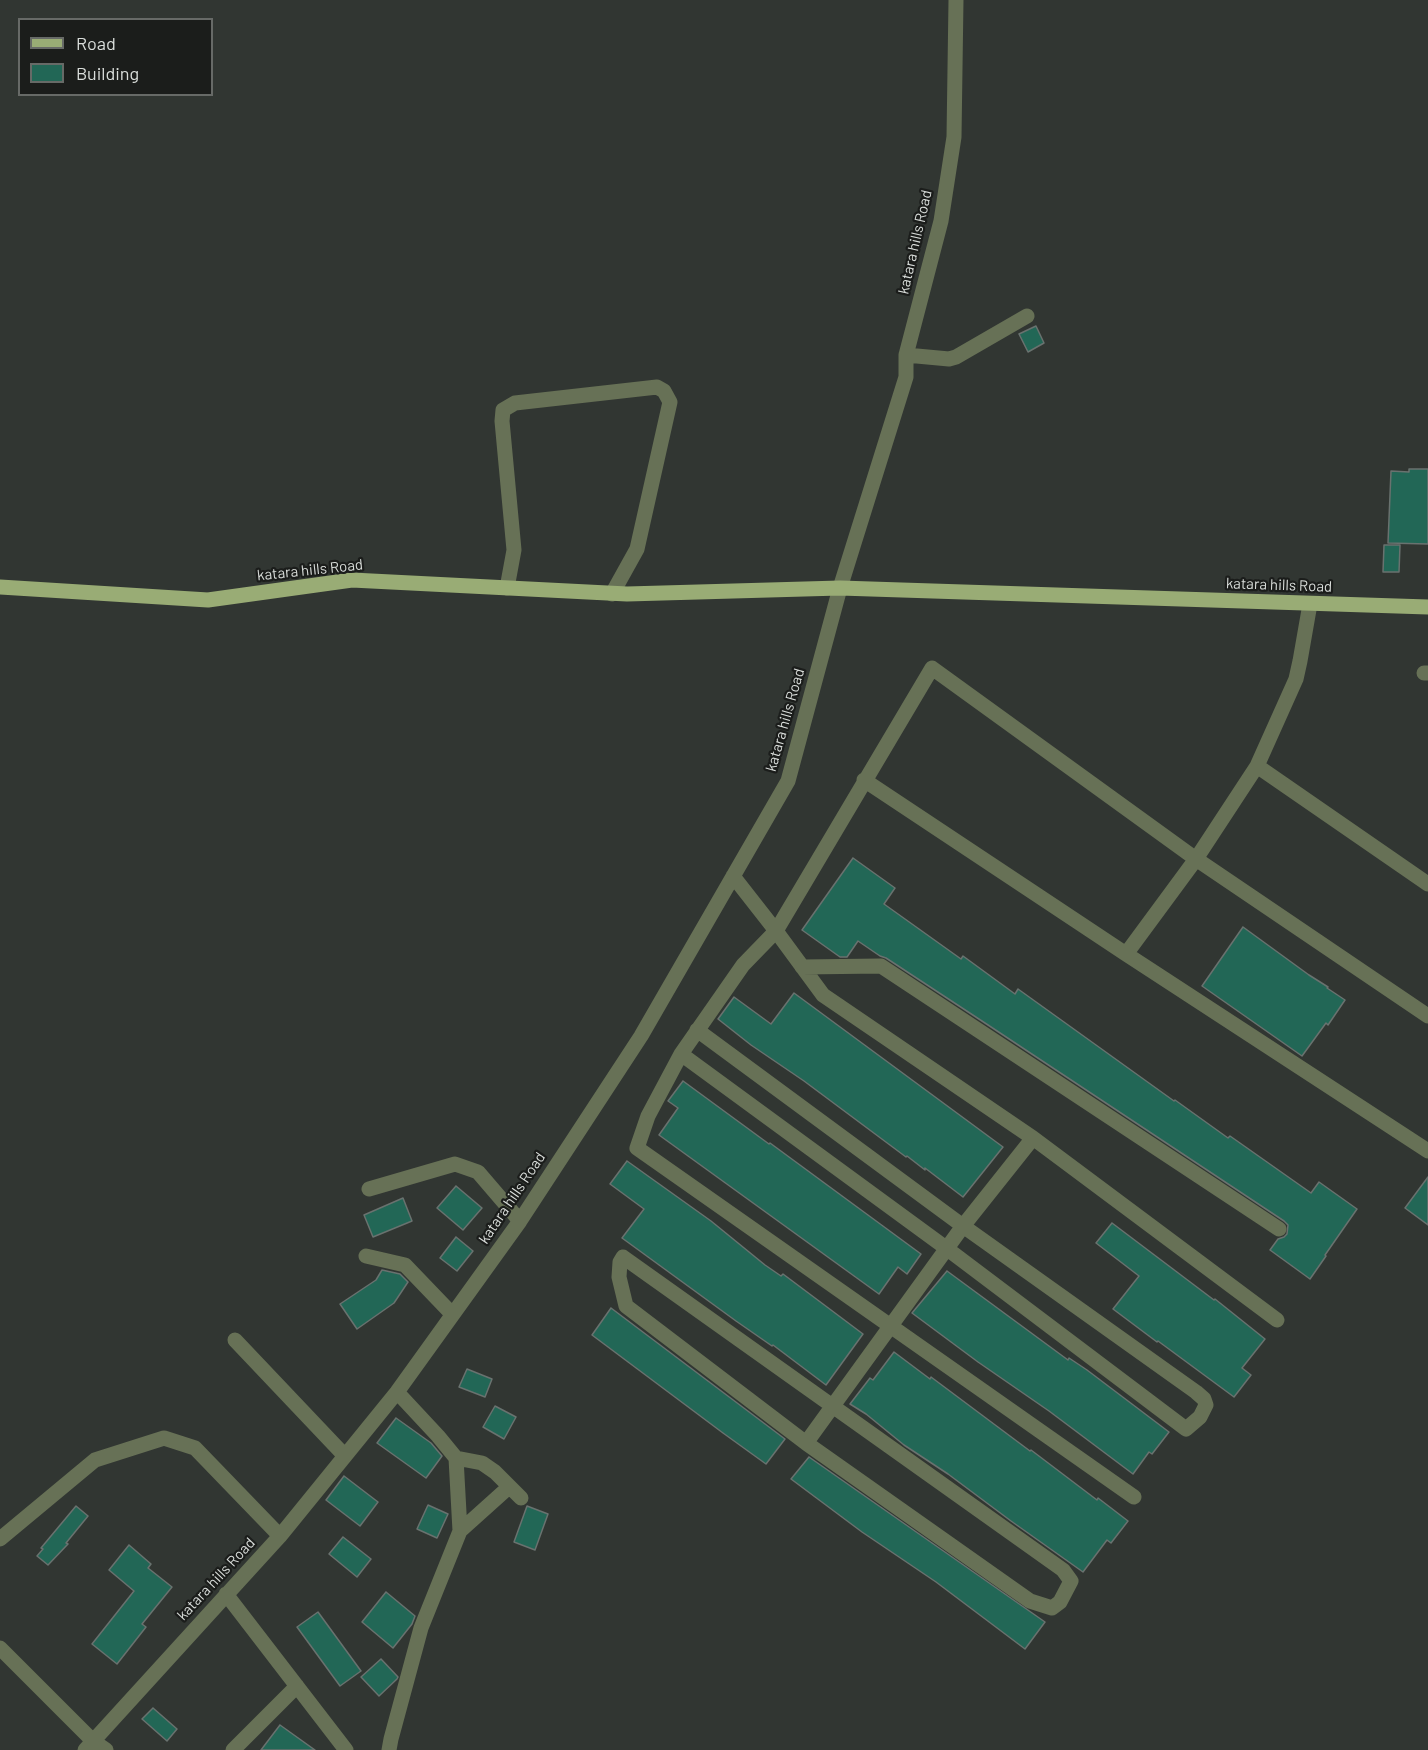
<!DOCTYPE html>
<html>
<head>
<meta charset="utf-8">
<style>
  body { margin:0 }
  #map { position:relative; width:1428px; height:1750px; overflow:hidden; background:#313632; font-family:Barlow,sans-serif }
  canvas { display:block }
  .legend { position:absolute; left:18px; top:18px; width:195px; height:78px; box-sizing:border-box; background:#1b1d1b; border:2px solid #676a67; margin:0; padding:8px 10px; list-style:none; font-size:18px; color:#d9ddda }
  .legend li { display:flex; align-items:center; gap:12px; height:30px }
  .legend b { width:30px; border:2px solid #676a67 }
</style>
</head>
<body>
<div id="map">
<canvas width="1428" height="1750"></canvas>
<ul class="legend">
<li><b style="height:8px;background:#99ac75"></b>Road</li>
<li><b style="height:16px;background:#226756"></b>Building</li>
</ul>
</div>
<script>
const c = document.querySelector('canvas').getContext('2d');
c.lineJoin = 'round';
function fillPath(path, color) { c.fillStyle = color; c.fill(path, 'evenodd'); }
const shape = rows => new Path2D(rows.map(r => 'M' + r).join(''));
function stroke(path, color, width, dash) { c.strokeStyle = color; c.lineWidth = width; c.lineCap = dash ? 'butt' : 'round'; c.setLineDash(dash || []); c.stroke(path); }
function drawText(font, color, halo, rows, align = 'center') {
  c.font = font + ' Barlow,sans-serif'; c.lineWidth = 4.5; c.setLineDash([]); c.textBaseline = 'middle'; c.strokeStyle = halo; c.fillStyle = color; for (const [text, x, y, turn = 0] of rows) {
    c.save(); c.translate(x, y); c.rotate((+turn || 0) * Math.PI / 180); c.textAlign = isNaN(turn) ? turn : align; if (halo) c.strokeText(text, 0, 0); c.fillText(text, 0, 0); c.restore();
  }
}
const building = shape([
  [1036,326,1044,343,1028,352,1019,334,1036,326],
  [1409,469,1428,469,1428,544,1388,543,1391,471,1409,472,1409,469],
  [1384,545,1400,545,1399,572,1383,572,1384,545],
  [853,858,895,888,884,904,961,959,963,956,1015,994,1018,989,1174,1101,1175,1100,1228,1138,1230,1136,1311,1193,1319,1182,1357,1209,1325,1255,1326,1256,1310,1279,1270,1250,1278,1239,1284,1237,1287,1234,1288,1225,1284,1221,988,1025,886,958,880,956,858,941,847,957,840,957,802,930,853,858],
  [1243,927,1309,975,1328,987,1327,988,1345,1000,1328,1025,1326,1023,1302,1056,1202,986,1243,927],
  [794,993,1003,1147,963,1197,925,1168,925,1170,907,1156,906,1157,804,1081,751,1045,718,1019,734,997,771,1024,794,993],
  [683,1081,769,1144,770,1143,921,1254,907,1274,898,1267,879,1294,659,1135,678,1108,668,1101,683,1081],
  [627,1161,711,1221,765,1265,781,1276,783,1274,863,1334,826,1385,773,1345,772,1346,736,1321,622,1238,644,1209,610,1184,627,1161],
  [1428,1177,1428,1225,1405,1208,1428,1177],
  [456,1186,482,1208,463,1230,437,1208,456,1186],
  [403,1198,412,1221,373,1237,364,1215,403,1198],
  [1112,1223,1214,1300,1215,1299,1265,1339,1242,1368,1251,1375,1234,1397,1158,1341,1157,1342,1113,1309,1139,1276,1096,1243,1112,1223],
  [456,1237,473,1251,457,1271,440,1258,456,1237],
  [382,1270,400,1274,408,1282,394,1303,357,1329,340,1304,376,1280,382,1270],
  [947,1271,1068,1360,1069,1358,1087,1370,1169,1432,1152,1454,1149,1452,1133,1474,1049,1411,978,1362,912,1313,947,1271],
  [611,1308,785,1439,766,1464,723,1433,592,1335,611,1308],
  [894,1352,930,1379,931,1377,1030,1451,1031,1450,1097,1500,1098,1498,1128,1521,1111,1543,1107,1540,1083,1572,1011,1521,948,1474,904,1445,866,1414,850,1404,870,1378,873,1380,894,1352],
  [467,1369,492,1379,485,1397,459,1387,467,1369],
  [495,1406,516,1417,504,1439,483,1427,495,1406],
  [396,1418,431,1443,442,1456,426,1478,377,1443,396,1418],
  [809,1457,1045,1622,1025,1649,936,1582,862,1532,791,1479,809,1457],
  [344,1476,378,1502,360,1526,326,1500,344,1476],
  [428,1505,448,1514,437,1538,417,1529,428,1505],
  [76,1506,88,1516,66,1543,68,1544,48,1565,37,1556,43,1549,41,1548,76,1506],
  [527,1506,548,1514,535,1550,514,1542,527,1506],
  [343,1537,371,1559,357,1577,329,1554,343,1537],
  [129,1545,151,1564,148,1568,172,1587,142,1624,146,1627,117,1664,92,1644,134,1591,109,1570,129,1545],
  [386,1592,415,1616,412,1624,393,1648,362,1622,386,1592],
  [318,1612,361,1671,340,1686,297,1627,318,1612],
  [381,1659,398,1677,397,1679,379,1696,361,1677,381,1659],
  [153,1708,177,1729,167,1741,142,1719,153,1708],
  [280,1725,315,1750,261,1750,280,1725]
]);
const minor = shape([
  [906,355,949,359,956,357,1027,316],
  [507,588,514,550,502,421,503,410,515,403,657,387,664,391,670,402,637,549,612,594],
  [1424,673,1428,673],
  [1257,766,1296,679,1300,661,1310,604],
  [864,780,1126,954,1428,1151],
  [733,876,776,931,823,995,1033,1138,1277,1320],
  [1126,954,1196,859,1257,766,1428,884],
  [802,967,881,966,1279,1229],
  [681,1054,946,1248,1186,1429,1200,1417,1206,1405,1204,1399,1196,1392,963,1226,697,1030],
  [369,1189,455,1164,478,1172,520,1221],
  [366,1256,405,1265,452,1314],
  [623,1257,1063,1570,1071,1581,1060,1602,1052,1608,1030,1601,806,1443,626,1306,619,1277,620,1262,623,1257],
  [235,1340,345,1456],
  [806,1443,963,1226,1033,1138],
  [456,1458,482,1463,495,1472,521,1498],
  [1134,1497,637,1148,648,1116,681,1054,743,965,776,931,932,668,1196,859,1428,1016],
  [460,1531,509,1487],
  [0,1539,95,1460,164,1438,195,1448,280,1536],
  [226,1594,346,1750],
  [0,1648,93,1741,106,1750],
  [85,1750,280,1536,397,1392,520,1221,641,1036,788,781,840,588,906,377,906,355,941,221,954,137,956,0],
  [233,1750,297,1686],
  [389,1750,391,1739,421,1628,460,1531,456,1458,438,1436,397,1392]
]);
const major = shape([
  [0,587,208,600,352,580,627,594,840,588,1428,607]
]);
const streetNames = [
  ["katara hills Road",915,242,-77],
  ["katara hills Road",310,570,-6],
  ["katara hills Road",1279,585,2],
  ["katara hills Road",785,720,-74],
  ["katara hills Road",512,1198,-56],
  ["katara hills Road",216,1579,-47]
];
fillPath(building, '#226756');
stroke(building, '#69726f', 1.5);
stroke(minor, '#677156', 15);
stroke(major, '#99ac75', 15);
drawText('15px', '#d9ddda', '#1b1d1b', streetNames);
</script>
</body>
</html>
